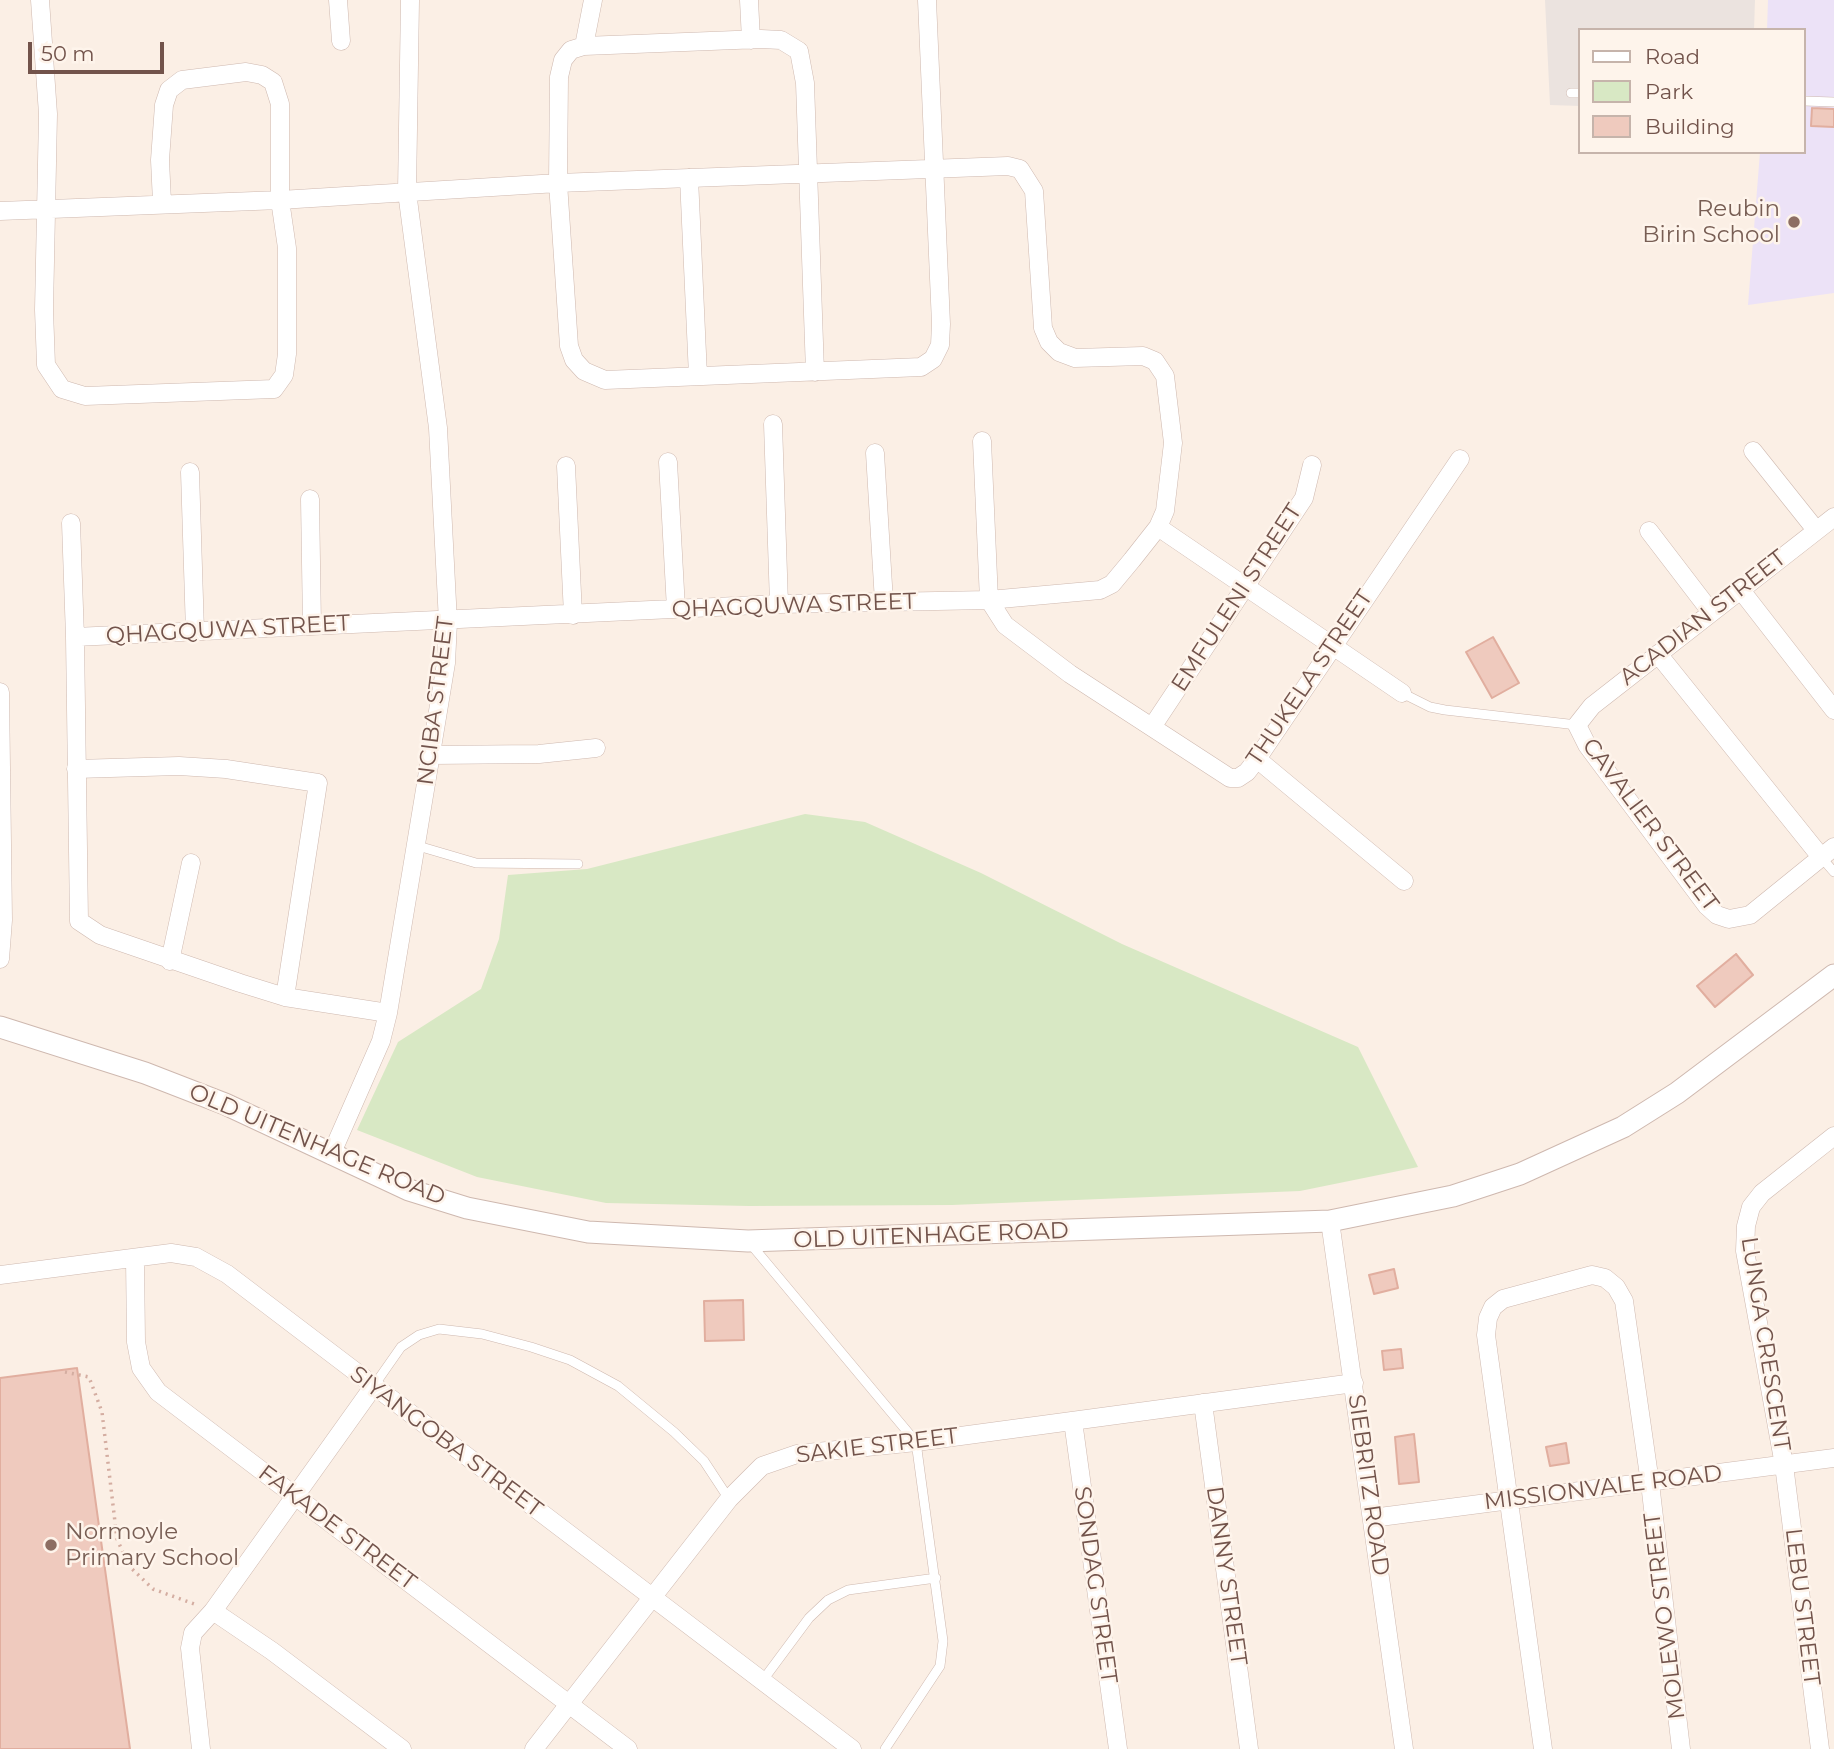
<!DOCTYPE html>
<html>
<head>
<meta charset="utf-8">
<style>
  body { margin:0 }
  #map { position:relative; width:1834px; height:1749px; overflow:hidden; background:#fbefe5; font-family:Montserrat,sans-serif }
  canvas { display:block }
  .legend { position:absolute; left:1578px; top:28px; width:228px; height:126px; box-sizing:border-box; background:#fef4eb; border:2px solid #c6b4ab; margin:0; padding:9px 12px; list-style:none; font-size:21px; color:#72534b }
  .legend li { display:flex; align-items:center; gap:14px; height:35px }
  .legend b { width:35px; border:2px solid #c6b4ab }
  .scale { position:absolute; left:28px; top:42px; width:136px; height:32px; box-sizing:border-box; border:4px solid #72534b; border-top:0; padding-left:9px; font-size:21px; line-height:24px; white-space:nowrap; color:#72534b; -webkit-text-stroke:5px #fef4eb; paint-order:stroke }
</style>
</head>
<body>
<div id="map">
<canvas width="1834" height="1749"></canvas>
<ul class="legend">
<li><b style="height:9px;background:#fff"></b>Road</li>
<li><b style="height:19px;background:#d8e8c4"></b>Park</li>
<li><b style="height:19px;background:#efcabe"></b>Building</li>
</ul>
<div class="scale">50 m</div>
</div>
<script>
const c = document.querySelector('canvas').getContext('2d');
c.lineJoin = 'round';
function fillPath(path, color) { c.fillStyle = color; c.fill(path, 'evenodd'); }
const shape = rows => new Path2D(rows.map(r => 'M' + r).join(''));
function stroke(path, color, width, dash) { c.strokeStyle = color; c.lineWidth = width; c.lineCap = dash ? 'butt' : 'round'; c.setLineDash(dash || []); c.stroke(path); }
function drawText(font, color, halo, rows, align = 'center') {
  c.font = font + ' Montserrat,sans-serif'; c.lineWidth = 5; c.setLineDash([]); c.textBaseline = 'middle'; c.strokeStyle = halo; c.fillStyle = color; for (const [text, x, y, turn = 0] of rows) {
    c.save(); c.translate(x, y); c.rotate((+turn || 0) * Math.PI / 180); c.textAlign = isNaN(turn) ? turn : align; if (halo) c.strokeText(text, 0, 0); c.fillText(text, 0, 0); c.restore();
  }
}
const industrial = shape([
  [1545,0,1755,0,1754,30,1580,30,1580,106,1550,105]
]);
const education = shape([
  [1768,0,1834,0,1834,293,1748,305,1760,152,1804,152,1804,30,1767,30]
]);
const green = shape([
  [805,814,865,822,981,873,1122,944,1358,1047,1418,1167,1300,1191,1150,1197,952,1205,749,1206,606,1203,477,1177,357,1130,398,1042,481,989,499,939,508,875,587,869]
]);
const building = shape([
  [1812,108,1834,109,1834,127,1811,126,1812,108],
  [1493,637,1519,683,1492,698,1466,652,1493,637],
  [1736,954,1753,975,1715,1007,1697,986,1736,954],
  [1394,1269,1398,1288,1374,1294,1369,1275,1394,1269],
  [743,1300,744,1340,705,1341,704,1301,743,1300],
  [1401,1349,1403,1368,1384,1370,1382,1351,1401,1349],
  [77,1368,130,1749,0,1749,0,1378,77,1368],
  [1414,1434,1419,1482,1399,1484,1395,1437,1414,1434],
  [1566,1443,1569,1463,1550,1466,1546,1447,1566,1443]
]);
const path = shape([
  [65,1372,89,1377,102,1412,117,1539,129,1566,153,1589,197,1605]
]);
const service = shape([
  [1571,93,1580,93],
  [1804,101,1834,102],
  [1402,693,1430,707,1445,710,1577,725],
  [418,846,476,863,578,864],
  [1821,857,1834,872],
  [749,1242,916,1442,943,1641,940,1666,885,1749],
  [373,1387,401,1347,419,1335,439,1329,482,1334,531,1347,570,1360,618,1386,674,1432,704,1461,729,1499],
  [763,1680,809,1618,828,1600,848,1590,936,1578]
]);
const minor = shape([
  [40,0,48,114,44,310,46,365,62,389,85,396,274,389,284,375,287,354,287,248,280,200,280,104,273,82,262,75,246,72,182,80,169,90,164,105,160,160,162,202],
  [338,0,341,41],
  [749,0,751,40],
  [584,46,593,0],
  [689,178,698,376],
  [0,211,280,200,558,183,1008,166,1020,169,1034,191,1043,328,1049,342,1059,352,1075,358,1143,356,1155,361,1165,376,1173,443,1165,511,1158,527,1132,560,1112,584,1100,590,989,600,779,604,75,637,79,921,100,935,240,983,285,997,388,1013],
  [815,372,805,83,799,51,781,40,761,39,584,46,571,50,563,60,559,77,558,183,569,346,574,360,584,371,605,380,897,368,921,367,933,359,940,345,941,324,927,0],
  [773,424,779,604],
  [982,441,989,600,1005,625,1070,674,1230,778,1238,778,1247,772,1257,759,1460,459],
  [1753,451,1816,530],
  [875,453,884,602],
  [668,462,676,609],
  [566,466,573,615],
  [190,472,195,632],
  [310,499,312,626],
  [1834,517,1592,706,1577,725,1587,745,1707,906,1717,915,1729,919,1750,915,1834,847],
  [71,523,75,637],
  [1158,527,1402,693],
  [1649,531,1711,612],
  [1740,589,1834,710],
  [1658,654,1821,857],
  [0,692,3,920,0,959],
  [1152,727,1304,498,1312,465],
  [431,755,539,754,596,748],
  [1257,759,1404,881],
  [76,769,179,766,226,769,318,783,285,997],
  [170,961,191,863],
  [331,1155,381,1041,388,1013,446,663,448,622,438,428,407,192,410,0],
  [1330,1221,1404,1749],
  [135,1258,136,1342,141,1368,158,1392,628,1749],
  [0,1275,171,1253,196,1257,227,1274,852,1749],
  [1203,1403,1249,1749],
  [1073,1421,1118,1749],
  [1372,1518,1834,1458],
  [213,1611,272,1651,402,1749],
  [201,1749,190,1648,193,1633,213,1611,373,1387],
  [534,1749,729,1499,762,1466,797,1454,916,1442,1354,1383],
  [1543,1749,1486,1335,1488,1318,1493,1307,1503,1299,1592,1275,1605,1278,1616,1287,1624,1301,1650,1483,1681,1749],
  [1820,1749,1784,1465,1745,1251,1746,1226,1751,1207,1762,1193,1834,1136]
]);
const tertiary = shape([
  [0,1027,145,1073,225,1104,409,1190,467,1208,588,1232,748,1241,1330,1221,1453,1196,1520,1174,1623,1127,1677,1093,1834,975]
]);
const markers = [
  [1794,222,7,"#8d6e63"],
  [51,1545,7,"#8d6e63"]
];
const educationNames = [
  ["Reubin",1780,209],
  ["Birin School",1780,235],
  ["Normoyle",65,1532,"left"],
  ["Primary School",65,1558,"left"]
];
const streetNames = [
  ["EMFULENI STREET",1237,598,-57],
  ["QHAGQUWA STREET",794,606,-2],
  ["ACADIAN STREET",1703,618,-38],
  ["QHAGQUWA STREET",228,630,-3],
  ["THUKELA STREET",1310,678,-56],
  ["NCIBA STREET",436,701,-83],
  ["CAVALIER STREET",1650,825,53],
  ["OLD UITENHAGE ROAD",317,1145,23],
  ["OLD UITENHAGE ROAD",931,1236,-2],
  ["LUNGA CRESCENT",1765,1344,81],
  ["SIYANGOBA STREET",446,1442,37],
  ["SAKIE STREET",877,1446,-7],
  ["SIEBRITZ ROAD",1368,1485,82],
  ["MISSIONVALE ROAD",1603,1488,-7],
  ["FAKADE STREET",337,1528,37],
  ["DANNY STREET",1226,1576,82],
  ["SONDAG STREET",1095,1585,82],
  ["LEBU STREET",1802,1607,83],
  ["MOLEWO STREET",1665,1616,-97]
];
fillPath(industrial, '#ebe3df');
fillPath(education, '#ece2f7');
fillPath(green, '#d8e8c4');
fillPath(building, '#efcabe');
stroke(building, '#e1ae9f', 2);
stroke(service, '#ceb8af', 10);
stroke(minor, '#ceb8af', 19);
stroke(tertiary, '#ceb8af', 23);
stroke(path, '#d4ada1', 3.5, [2, 5]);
stroke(service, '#fff', 9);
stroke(minor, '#fff', 18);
stroke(tertiary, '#fff', 21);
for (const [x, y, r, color] of markers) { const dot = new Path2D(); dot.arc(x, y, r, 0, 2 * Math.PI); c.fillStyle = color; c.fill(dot); stroke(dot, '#fef4eb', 2.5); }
drawText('23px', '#785e54', '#fef4eb', educationNames, 'right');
drawText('23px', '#72534b', '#fef4eb', streetNames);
</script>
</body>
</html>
